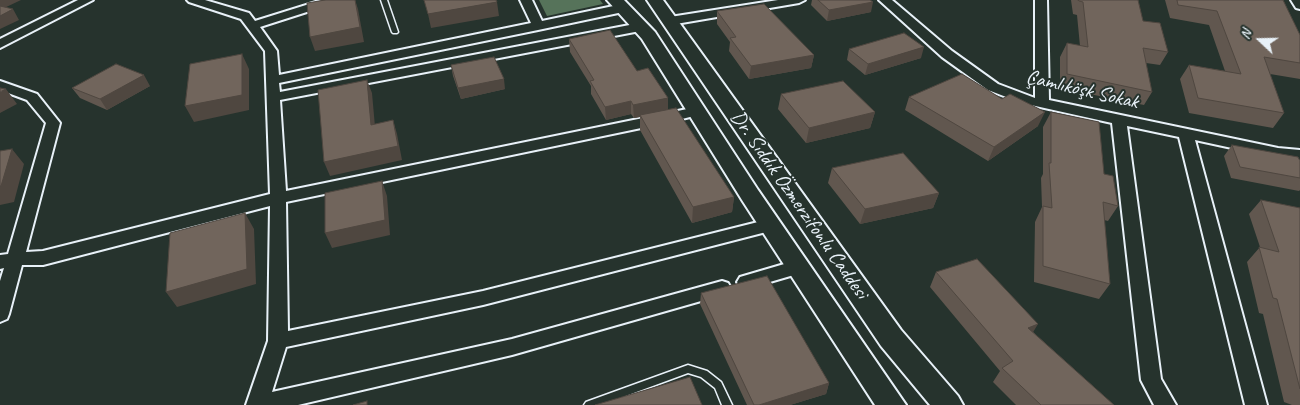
<!DOCTYPE html>
<html>
<head>
<meta charset="utf-8">
<style>
  body { margin:0 }
  #map { position:relative; width:1300px; height:405px; overflow:hidden; background:#26332d; font-family:Caveat,sans-serif }
  canvas { display:block }
  .north { position:absolute; left:1235px; top:15px; width:50px; height:50px; -webkit-text-stroke:4px #26332d; paint-order:stroke; rotate:291deg; font-size:14px; font-weight:700; line-height:20px; text-align:center; color:#e8f1f8 }
  .north::after { content:''; display:block; margin:auto; width:18px; height:22px; background:#e8f1f8; clip-path:polygon(50% 0,100% 100%,50% 72%,0 100%) }
</style>
</head>
<body>
<div id="map">
<canvas width="1300" height="405"></canvas>
<div class="north">N</div>
</div>
<script>
const c = document.querySelector('canvas').getContext('2d');
c.lineJoin = 'round';
function fillPath(path, color) { c.fillStyle = color; c.fill(path, 'evenodd'); }
const shape = rows => new Path2D(rows.map(r => 'M' + r).join(''));
function stroke(path, color, width, dash) { c.strokeStyle = color; c.lineWidth = width; c.lineCap = dash ? 'butt' : 'round'; c.setLineDash(dash || []); c.stroke(path); }
function drawText(font, color, halo, rows, align = 'center') {
  c.font = font + ' Caveat,sans-serif'; c.lineWidth = 4; c.setLineDash([]); c.textBaseline = 'middle'; c.strokeStyle = halo; c.fillStyle = color; for (const [text, x, y, turn = 0] of rows) {
    c.save(); c.translate(x, y); c.rotate((+turn || 0) * Math.PI / 180); c.textAlign = isNaN(turn) ? turn : align; if (halo) c.strokeText(text, 0, 0); c.fillText(text, 0, 0); c.restore();
  }
}
const green = shape([
  [539,0,600,0,603,4,547,16]
]);
const service = shape([
  [381,0,387,0,398,32,397,33,393,33,392,32,381,0],
  [688,365,707,371,721,382,732,405,722,405,715,388,701,377,688,373,601,405,584,405,586,402,688,365]
]);
const minor = shape([
  [78,0,93,0,0,48,0,39,78,0],
  [187,0,205,0,249,13,255,21,322,0,340,0,338,2,260,27,277,51,279,75,531,23,520,0,532,0,542,21,623,4,629,8,623,12,538,30,279,83,280,92,640,23,646,27,640,31,280,100,286,191,697,107,704,111,702,114,670,122,286,202,288,331,483,291,770,219,776,221,778,225,776,229,770,231,483,305,286,347,272,392,512,339,722,281,728,283,731,288,728,293,722,295,512,355,298,405,246,405,268,341,270,206,43,265,22,265,9,314,7,319,0,322,0,281,4,268,0,269,0,255,8,254,46,123,27,100,0,90,0,81,37,94,60,123,26,252,43,251,270,194,265,51,241,19,189,2,187,0],
  [778,0,805,0,799,3,670,25,664,21,670,17,778,0],
  [879,0,892,0,952,51,998,84,1035,98,1035,0,1047,0,1049,100,1278,148,1300,150,1300,160,1278,158,1195,140,1267,405,1245,405,1179,137,1127,126,1161,379,1176,405,1154,405,1141,380,1112,123,1022,103,988,90,942,57,879,0],
  [1291,0,1300,0,1300,9,1296,8,1291,0],
  [798,260,804,262,807,267,804,272,746,289,740,287,737,282,740,277,798,260]
]);
const secondary = shape([
  [607,0,624,0,655,32,758,190,906,405,875,405,742,200,642,39,607,0],
  [647,0,663,0,901,330,958,396,963,405,930,405,881,346,647,0]
]);
const wall = shape([
  [812,0,870,0,871,12,827,21,811,5],
  [1071,0,1138,0,1143,21,1168,52,1160,65,1146,63,1152,92,1144,105,1060,88,1060,57,1067,43,1080,46,1077,15,1073,14],
  [1165,0,1283,0,1300,35,1300,79,1270,74,1284,113,1273,128,1189,113,1180,79,1189,65,1225,71,1209,25,1170,18],
  [717,11,814,55,811,68,749,79,729,51,730,42,717,24],
  [569,39,637,71,668,109,734,197,732,212,692,223,640,130,640,117,634,118,631,114,606,120,591,94,591,86,570,52],
  [849,49,921,58,865,75,847,60],
  [451,65,505,89,461,99,453,76],
  [150,86,107,110,80,98,72,88],
  [781,94,875,112,870,128,806,143,778,109],
  [909,97,1038,126,988,161,905,110],
  [1051,112,1104,174,1118,206,1108,221,1104,220,1110,284,1099,299,1034,282,1035,222,1042,207,1041,178,1043,174,1043,127],
  [1232,145,1300,161,1300,190,1299,191,1231,178,1224,156],
  [832,168,939,193,933,208,860,224,828,183],
  [1261,200,1300,208,1300,405,1292,405,1284,402,1263,314,1259,313,1247,262,1260,247,1249,214],
  [936,272,1033,332,1114,405,1016,405,993,382,1000,371,930,287],
  [701,293,829,383,826,394,790,405,747,405,700,304]
]);
const shadedWall = shape([
  [0,0,21,0,0,10],
  [355,0,358,9,364,42,315,51,310,37],
  [497,2,499,16,431,28,428,14],
  [873,2,871,12,827,21,829,10],
  [13,9,19,20,0,29,0,16],
  [924,47,921,58,865,75,868,64],
  [242,54,249,69,249,110,194,122,185,106],
  [814,55,811,68,749,79,751,66],
  [144,75,150,86,107,110,100,99],
  [504,79,505,89,461,99,458,88],
  [367,80,372,93,376,138,371,125],
  [6,89,17,104,0,113,0,92],
  [668,98,668,111,640,115,640,117,634,118,633,105],
  [631,101,631,114,606,120,605,107],
  [875,112,870,128,806,143,809,128],
  [1045,112,1038,126,988,161,994,147],
  [393,120,397,134,402,160,330,176,324,162],
  [12,149,24,164,14,202,0,205,0,186],
  [382,181,387,196,390,235,332,248,325,233],
  [939,193,933,208,860,224,865,209],
  [734,197,732,212,692,223,693,207],
  [245,213,254,229,256,284,177,307,166,292],
  [1038,324,1029,339,1028,328],
  [829,383,826,394,790,405,759,405]
]);
const building = shape([
  [325,0,355,0,360,27,310,37,307,3,325,0],
  [424,0,496,0,497,2,428,14,424,0],
  [818,0,870,0,873,2,829,10,818,0],
  [1078,0,1138,0,1143,21,1160,23,1168,52,1143,48,1152,92,1067,74,1067,43,1088,47,1083,2,1079,1,1078,0],
  [1177,0,1283,0,1300,35,1300,63,1264,57,1284,113,1198,98,1189,65,1241,74,1217,11,1178,5,1177,0],
  [764,4,814,55,751,66,730,38,736,37,717,11,764,4],
  [0,6,13,9,0,16,0,6],
  [610,30,637,71,648,68,668,98,633,105,631,101,605,107,590,81,594,80,569,39,610,30],
  [904,33,924,47,868,64,849,49,904,33],
  [242,54,242,95,185,106,190,64,242,54],
  [494,57,504,79,458,88,451,65,494,57],
  [116,64,144,75,100,99,72,88,116,64],
  [962,74,1002,99,1010,94,1045,112,994,147,909,97,962,74],
  [367,80,371,125,393,120,398,146,324,162,318,90,367,80],
  [843,81,875,112,809,128,781,94,843,81],
  [0,88,6,89,0,92,0,88],
  [676,108,734,197,693,207,640,115,676,108],
  [1051,112,1099,122,1104,174,1113,176,1118,206,1103,202,1110,284,1043,266,1043,206,1052,208,1049,163,1051,163,1051,112],
  [1232,145,1298,157,1300,161,1300,178,1240,167,1232,145],
  [12,149,1,186,0,186,0,151,12,149],
  [903,153,939,193,865,209,832,168,903,153],
  [382,181,385,220,325,233,325,193,382,181],
  [1261,200,1300,208,1300,389,1277,299,1273,298,1259,247,1279,252,1261,200],
  [245,213,247,269,166,292,170,233,245,213],
  [977,259,1038,324,1028,328,1114,405,1041,405,1002,368,1013,361,936,272,977,259],
  [767,276,829,383,759,405,754,405,701,293,767,276],
  [690,377,702,405,595,405,690,377],
  [367,401,367,405,353,405,367,401]
]);
const streetNames = [
  ["Çamlıköşk Sokak",1082,90,13],
  ["Dr. Sıddık Özmerzifonlu Caddesi",799,205,55]
];
fillPath(green, '#56735a');
stroke(service, '#e8f1f8', 3);
stroke(minor, '#e8f1f8', 4);
stroke(secondary, '#e8f1f8', 4);
fillPath(service, '#26332d');
fillPath(minor, '#26332d');
fillPath(secondary, '#26332d');
fillPath(wall, '#61574f');
fillPath(shadedWall, '#4f4740');
fillPath(building, '#71655c');
stroke(building, '#4f4740', 1);
drawText('21px', '#e8f1f8', '#26332d', streetNames);
</script>
</body>
</html>
